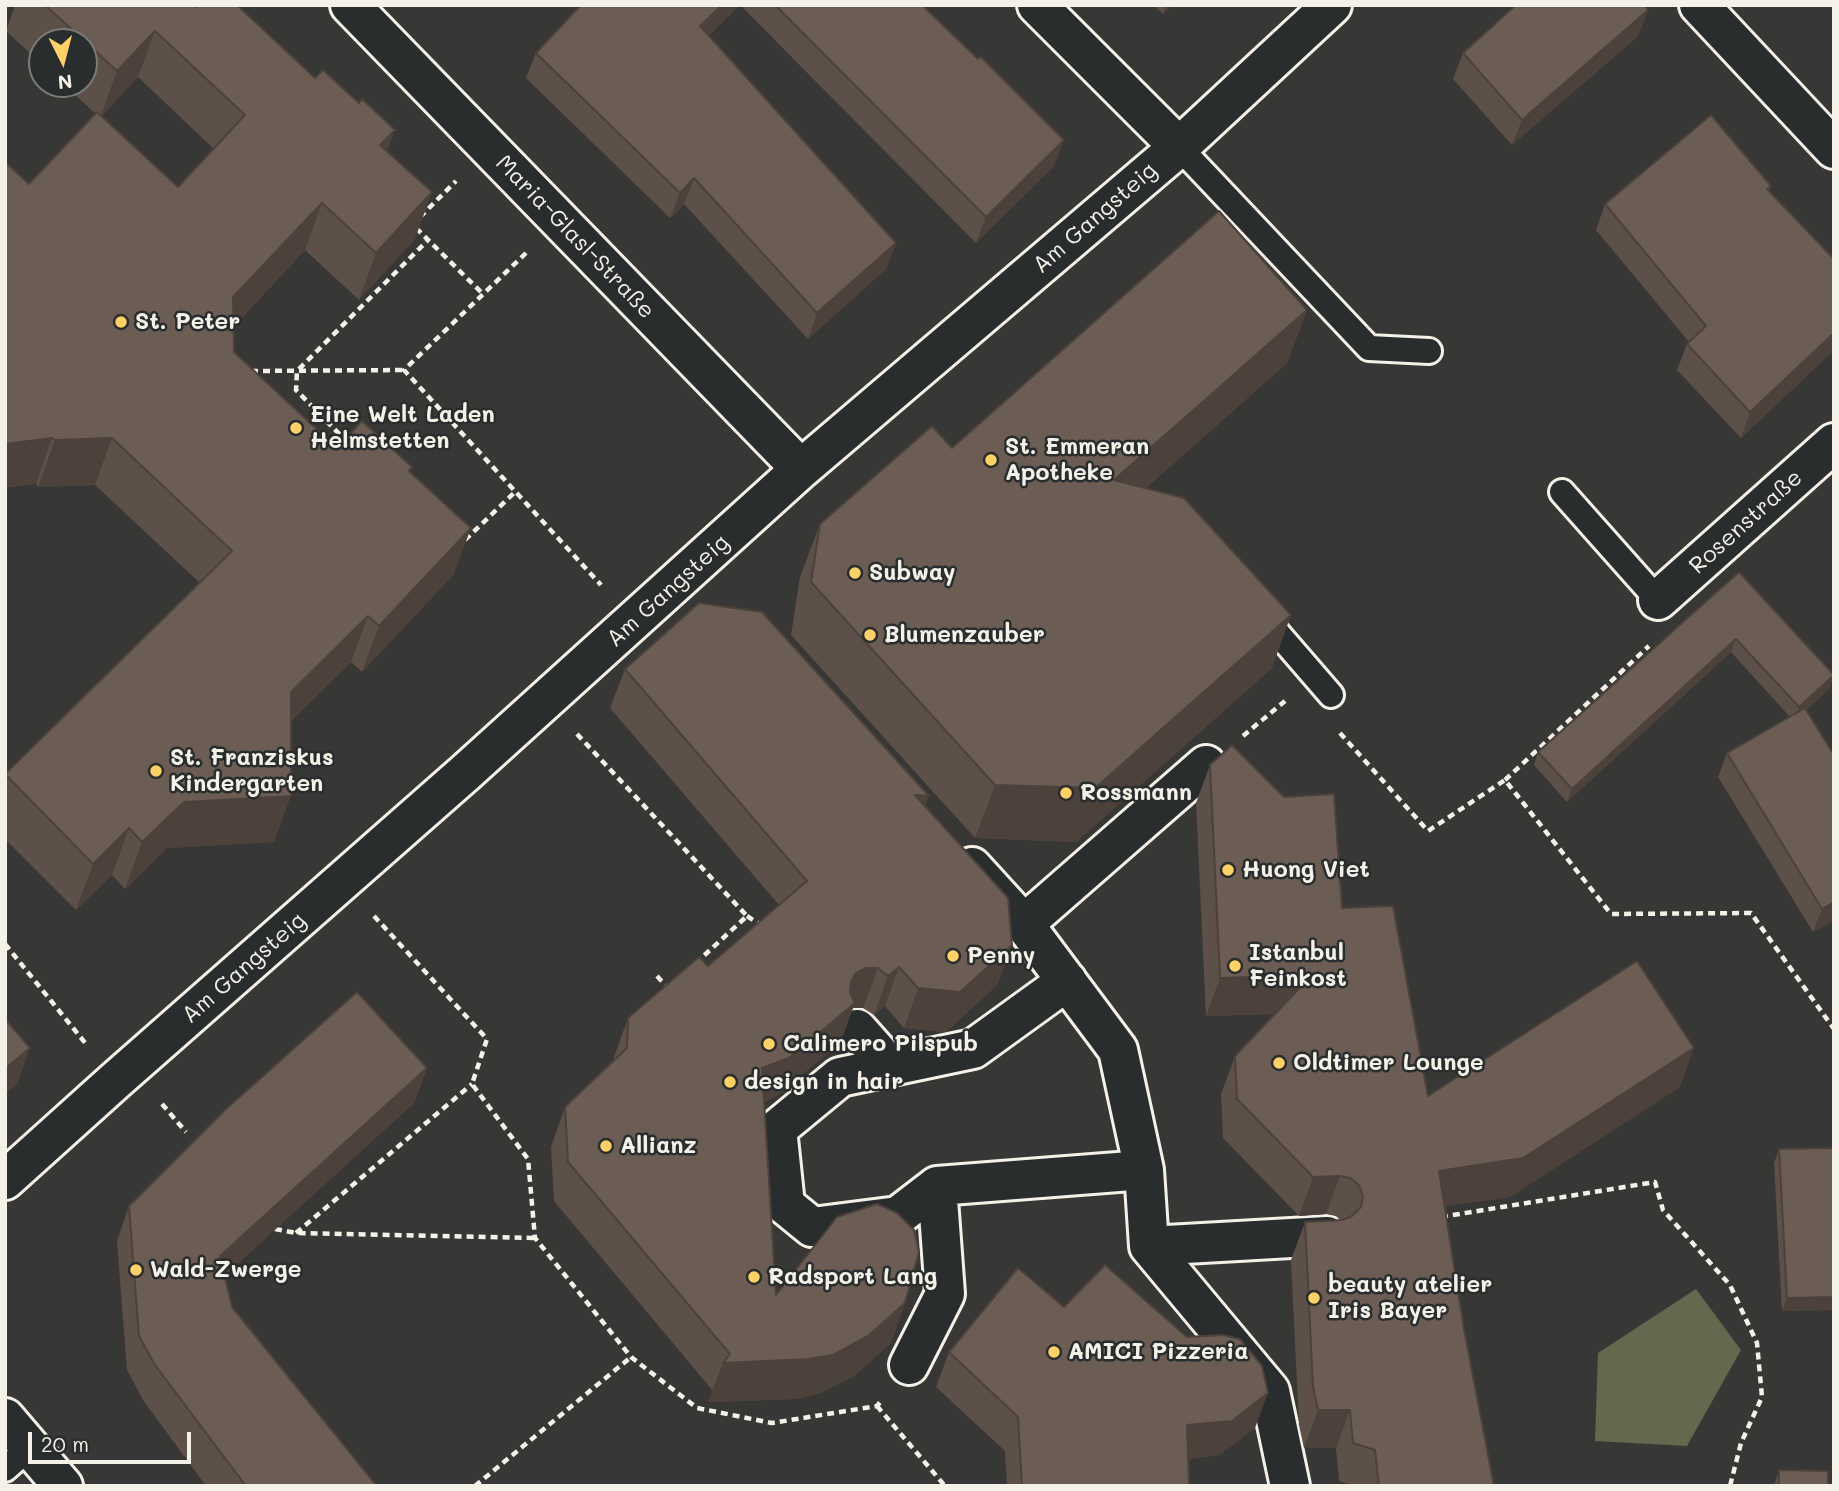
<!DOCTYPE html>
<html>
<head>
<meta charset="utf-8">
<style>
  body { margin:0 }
  #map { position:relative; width:1839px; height:1491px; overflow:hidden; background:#373736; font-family:Mali,sans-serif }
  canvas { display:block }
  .frame { position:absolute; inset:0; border:7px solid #f4f1e8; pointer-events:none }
  .north { position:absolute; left:28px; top:28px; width:70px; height:70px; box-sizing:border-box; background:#2a2d2e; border:2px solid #7b7b78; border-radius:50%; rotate:174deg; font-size:19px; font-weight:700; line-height:28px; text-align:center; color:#f4f1e8 }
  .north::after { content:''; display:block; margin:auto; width:24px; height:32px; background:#ffd166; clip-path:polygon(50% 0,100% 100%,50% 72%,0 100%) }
  .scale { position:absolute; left:28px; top:1432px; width:163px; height:32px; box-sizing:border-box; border:4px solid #f4f1e8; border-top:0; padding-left:9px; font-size:21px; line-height:24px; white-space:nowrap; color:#f4f1e8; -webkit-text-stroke:5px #2a2d2e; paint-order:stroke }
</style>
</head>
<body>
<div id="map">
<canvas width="1839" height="1491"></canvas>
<div class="frame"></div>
<div class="north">N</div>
<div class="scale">20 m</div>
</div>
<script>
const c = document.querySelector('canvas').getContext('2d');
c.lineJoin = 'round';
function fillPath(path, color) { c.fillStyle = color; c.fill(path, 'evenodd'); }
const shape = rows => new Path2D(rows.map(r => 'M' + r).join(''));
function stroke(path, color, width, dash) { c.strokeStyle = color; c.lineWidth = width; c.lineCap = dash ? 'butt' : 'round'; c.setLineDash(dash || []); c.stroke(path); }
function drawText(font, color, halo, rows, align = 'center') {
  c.font = font + ' Mali,sans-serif'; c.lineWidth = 5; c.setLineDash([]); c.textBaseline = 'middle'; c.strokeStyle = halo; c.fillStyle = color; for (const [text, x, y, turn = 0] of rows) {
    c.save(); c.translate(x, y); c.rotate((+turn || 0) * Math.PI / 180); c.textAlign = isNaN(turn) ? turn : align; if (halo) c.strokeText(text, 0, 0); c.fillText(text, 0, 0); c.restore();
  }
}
const green = shape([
  [1696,1289,1741,1350,1687,1446,1595,1441,1598,1353]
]);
const path = shape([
  [420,217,456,181],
  [416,228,483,294],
  [526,253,404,370,601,585],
  [251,371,404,370],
  [348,443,296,390,297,371,428,240],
  [465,540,515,492],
  [1340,733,1428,831,1505,780,1611,914,1751,913,1834,1029],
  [577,734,747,916,697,962],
  [1243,736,1285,701],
  [1505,780,1649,646],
  [374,916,487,1039,472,1084,528,1159,535,1238,631,1357,697,1408,772,1423,877,1406,881,1401],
  [747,916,761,925],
  [5,944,86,1044],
  [657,976,668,988],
  [162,1104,186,1132],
  [1441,1217,1655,1182,1663,1210,1730,1285,1757,1343,1762,1397,1741,1443,1730,1486],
  [275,1229,296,1233,535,1238],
  [296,1233,472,1084],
  [877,1406,945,1486],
  [475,1486,631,1357]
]);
const lane = shape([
  [1179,147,1369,348,1429,351],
  [1562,492,1658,600],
  [1261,614,1331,695],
  [5,1469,30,1447]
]);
const street = shape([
  [350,5,801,469],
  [1037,5,1179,147],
  [1699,5,1834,149],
  [1658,600,1834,443],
  [972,867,1024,924,1118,1050,1144,1170,1149,1246,1270,1391,1290,1486],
  [1024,924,1206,765],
  [857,1029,889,1065],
  [5,1180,116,1080,465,773,801,469,1179,147,1332,5],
  [937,1186,898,1216,812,1227,785,1205,777,1129,840,1077,973,1049,1067,981],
  [1149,1246,1327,1236],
  [909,1365,945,1294,937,1186,1144,1170],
  [5,1418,63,1486]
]);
const wall = shape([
  [15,5,193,5,387,151,415,239,359,300,305,250,234,326,234,352,337,448,410,472,454,574,362,672,351,662,291,721,274,842,167,848,125,889,112,875,76,910,5,839,5,774,200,583,95,485,38,487,36,484,29,184,95,113,63,84,84,84,84,42,42,42,42,64,6,31],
  [138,77,214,149,178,187,101,116],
  [581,5,922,5,1054,166,976,243,740,5,709,35,896,243,886,269,808,339,684,204,670,218,526,78,536,53],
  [1154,5,1172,5,1163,14],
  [1648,10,1638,36,1512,145,1453,79,1463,53],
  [1771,186,1769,191,1834,259,1834,350,1741,438,1677,370,1687,344,1689,342,1596,230,1605,204],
  [1307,310,1287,363,1146,488,1272,668,1076,842,975,838,791,635,800,577,820,524,952,448],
  [1739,572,1834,675,1829,689,1806,710,1834,755,1834,922,1833,921,1813,932,1718,777,1727,753,1790,717,1731,652,1567,802,1534,765,1538,752],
  [625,669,925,806,1012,945,997,985,946,1032,904,1028,885,1006,874,1015,863,1008,853,1008,840,1043,774,1098,764,1102,776,1295,905,1303,891,1343,854,1376,818,1394,795,1399,708,1402,713,1391,554,1201,551,1147,565,1107,614,1061,614,1057,628,1018,708,966,779,905,610,708],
  [1210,765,1342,908,1428,1096,1680,1087,1510,1197,1445,1206,1464,1329,1494,1486,1355,1486,1339,1481,1336,1448,1304,1448,1299,1425,1291,1260,1305,1222,1340,1220,1336,1216,1326,1214,1299,1216,1223,1138,1221,1094,1235,1056,1274,1014,1206,1016,1196,803],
  [427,1068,414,1103,225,1275,232,1307,377,1486,206,1486,143,1400,127,1370,117,1241,129,1206],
  [1834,1148,1834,1308,1833,1310,1782,1311,1774,1163,1779,1149],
  [1064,1307,1255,1428,1219,1455,1188,1459,1189,1486,1007,1486,1005,1451,936,1387,949,1352],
  [1779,1470,1828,1486,1774,1486]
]);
const shadedWall = shape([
  [722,5,740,5,691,52,700,26],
  [1167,5,1172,5,1163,14],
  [1648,10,1638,36,1512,145,1522,120],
  [155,31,138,77,100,118,117,71],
  [395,130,378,176,380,145],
  [1064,140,1054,166,976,243,986,217],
  [694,178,684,204,670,218,680,193],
  [432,192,415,239,359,300,376,253],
  [322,203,305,250,216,344,233,297],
  [896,243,886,269,808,339,817,313],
  [1307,310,1287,363,1095,533,1114,480],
  [1834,333,1834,350,1741,438,1750,412],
  [52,438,36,484,5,488,5,444],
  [112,438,95,485,38,487,55,440],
  [471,528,454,574,362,672,379,626],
  [1291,615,1272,668,1076,842,975,838,995,785],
  [368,616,351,662,274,738,291,692],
  [1736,639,1731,652,1567,802,1572,789],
  [1834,675,1829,689,1794,721,1799,707],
  [915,795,929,796,914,836],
  [291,796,274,842,167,848,125,889,142,842,184,802],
  [129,828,112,875,76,910,93,864],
  [1834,902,1833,921,1813,932,1822,909],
  [1012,945,997,985,946,1032,904,1028,918,988],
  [899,967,885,1006,874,1015,888,976],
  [866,968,878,968,863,1008,853,1008,840,1043,774,1098,748,1108,762,1068,851,982,856,973],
  [1312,975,1298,1013,1206,1016,1220,978],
  [30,1048,17,1085,5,1094,5,1069],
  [1694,1048,1680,1087,1510,1197,1425,1209,1439,1171],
  [427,1068,414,1103,208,1291,220,1256],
  [1340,1176,1326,1214,1299,1216,1313,1177],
  [1834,1297,1833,1310,1782,1311,1787,1298],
  [905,1303,891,1343,854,1376,818,1394,795,1399,708,1402,723,1363],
  [1268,1393,1255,1428,1219,1455,1174,1460,1187,1425],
  [1318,1410,1350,1410,1336,1448,1304,1448]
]);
const building = shape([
  [45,5,193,5,195,7,197,5,237,5,315,78,323,70,359,103,362,99,395,130,380,145,432,192,376,253,322,203,233,297,234,352,337,448,362,421,412,467,409,471,471,528,379,626,368,616,291,692,291,796,184,802,142,842,129,828,93,864,5,774,232,551,112,438,55,440,52,438,5,444,5,162,29,184,97,112,178,187,245,115,155,31,117,71,45,5],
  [581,5,722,5,700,26,896,243,817,313,694,178,680,193,536,53,581,5],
  [775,5,922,5,978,59,980,56,1064,140,986,217,775,5],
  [1516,5,1644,5,1648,10,1522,120,1463,53,1516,5],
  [1711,115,1771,186,1767,189,1834,259,1834,333,1750,412,1687,344,1706,326,1605,204,1711,115],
  [1219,211,1307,310,1114,480,1184,498,1291,615,1095,788,995,785,811,582,820,524,932,426,952,448,1219,211],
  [1739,572,1834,675,1799,707,1736,639,1572,789,1538,752,1739,572],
  [699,603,762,612,929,796,915,795,1008,898,1012,945,960,992,918,988,899,967,888,976,878,968,866,968,856,973,851,982,850,993,855,1003,789,1058,762,1068,776,1295,837,1217,877,1204,897,1213,914,1230,919,1252,905,1303,868,1336,833,1355,809,1359,723,1363,730,1354,568,1162,565,1107,627,1048,628,1018,699,957,708,966,807,881,625,669,699,603],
  [1805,708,1834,755,1834,902,1822,909,1727,753,1805,708],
  [1232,745,1284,797,1334,794,1342,908,1393,906,1428,1096,1637,961,1694,1048,1523,1158,1439,1171,1464,1329,1494,1486,1379,1486,1375,1450,1353,1443,1350,1410,1318,1410,1313,1387,1305,1222,1342,1220,1352,1216,1361,1207,1363,1196,1359,1185,1350,1178,1340,1176,1313,1177,1237,1099,1235,1056,1312,975,1220,978,1210,765,1232,745],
  [357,992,427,1068,220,1256,232,1307,377,1486,246,1486,227,1461,155,1365,139,1336,129,1206,224,1111,357,992],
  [5,1019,30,1048,5,1069,5,1019],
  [1834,1148,1834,1297,1787,1298,1779,1149,1834,1148],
  [1105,1265,1187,1337,1223,1335,1240,1339,1262,1366,1268,1393,1232,1421,1187,1425,1189,1486,1022,1486,1018,1417,949,1352,1018,1268,1064,1307,1105,1265],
  [1779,1470,1828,1471,1828,1486,1779,1486,1779,1470]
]);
const markers = [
  [121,322,7,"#ffd166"],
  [296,428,7,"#ffd166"],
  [991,460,7,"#ffd166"],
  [855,573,7,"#ffd166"],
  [870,635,7,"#ffd166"],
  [156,771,7,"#ffd166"],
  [1066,793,7,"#ffd166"],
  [1228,870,7,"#ffd166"],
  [953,956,7,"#ffd166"],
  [1235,966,7,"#ffd166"],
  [769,1044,7,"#ffd166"],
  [1279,1063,7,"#ffd166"],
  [730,1082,7,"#ffd166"],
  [606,1146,7,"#ffd166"],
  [136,1270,7,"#ffd166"],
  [754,1277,7,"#ffd166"],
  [1314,1298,7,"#ffd166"],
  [1054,1352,7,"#ffd166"]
];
const streetNames = [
  ["Am Gangsteig",1095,218,-41],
  ["Maria-Glasl-Straße",575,237,46],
  ["Rosenstraße",1746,522,-42],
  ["Am Gangsteig",668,591,-42],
  ["Am Gangsteig",244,968,-41]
];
const poiNames = [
  ["St. Peter",135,322],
  ["Eine Welt Laden",310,415],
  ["Helmstetten",310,441],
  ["St. Emmeran",1005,447],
  ["Apotheke",1005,473],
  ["Subway",869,573],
  ["Blumenzauber",884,635],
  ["St. Franziskus",170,758],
  ["Kindergarten",170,784],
  ["Rossmann",1080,793],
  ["Huong Viet",1242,870],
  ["Istanbul",1249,953],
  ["Feinkost",1249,979],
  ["Penny",967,956],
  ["Calimero Pilspub",783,1044],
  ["Oldtimer Lounge",1293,1063],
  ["design in hair",744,1082],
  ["Allianz",620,1146],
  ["Wald-Zwerge",150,1270],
  ["Radsport Lang",768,1277],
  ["beauty atelier",1328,1285],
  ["Iris Bayer",1328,1311],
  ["AMICI Pizzeria",1068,1352]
];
fillPath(green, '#62694f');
stroke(lane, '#f4f1e8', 30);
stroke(street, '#f4f1e8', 44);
stroke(path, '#f4f1e8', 4.5, [7, 5]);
stroke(lane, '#2a2d2e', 24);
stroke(street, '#2a2d2e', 38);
fillPath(wall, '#5d5048');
fillPath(shadedWall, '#4c413b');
fillPath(building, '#6c5d54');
stroke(building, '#4c413b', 2);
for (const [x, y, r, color] of markers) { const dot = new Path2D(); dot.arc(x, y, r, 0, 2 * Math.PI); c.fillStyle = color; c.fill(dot); stroke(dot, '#2a2d2e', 2.5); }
drawText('23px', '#f4f1e8', '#2a2d2e', streetNames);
drawText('bold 23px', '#f4f1e8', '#2a2d2e', poiNames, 'left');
</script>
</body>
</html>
